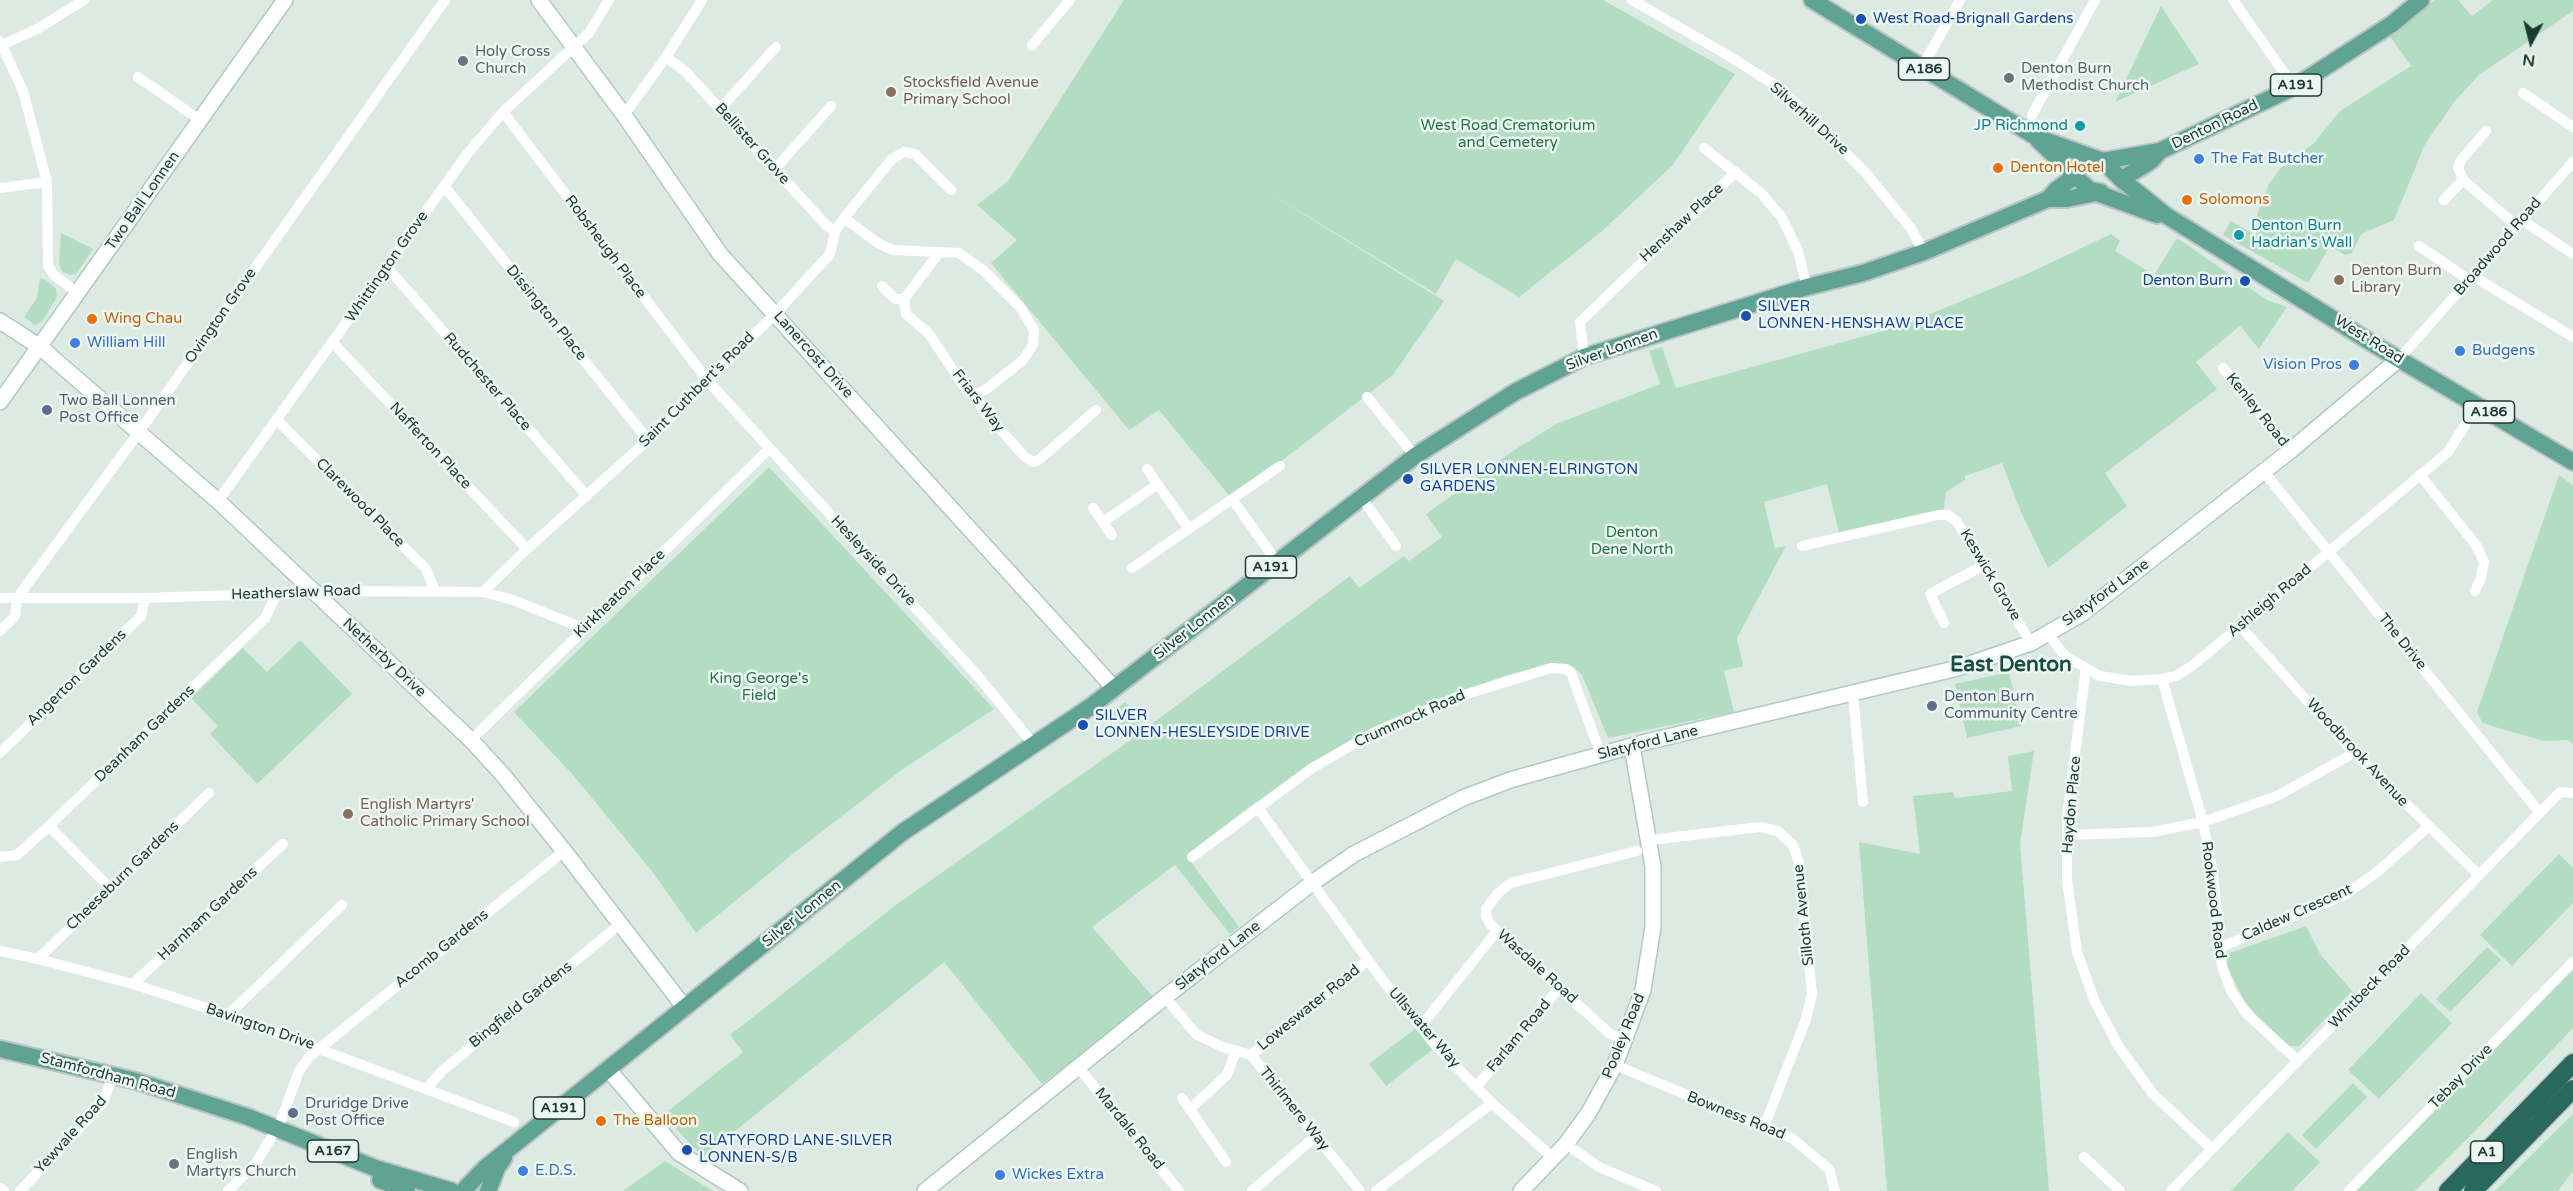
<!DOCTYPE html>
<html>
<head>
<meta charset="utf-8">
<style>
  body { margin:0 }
  #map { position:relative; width:2573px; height:1191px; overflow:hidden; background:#ddeae4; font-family:"Varela Round",sans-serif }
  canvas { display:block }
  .north { position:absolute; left:2501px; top:12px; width:60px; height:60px; -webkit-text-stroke:4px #edf7f2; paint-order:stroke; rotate:187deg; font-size:16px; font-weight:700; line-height:24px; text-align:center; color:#1e3a33 }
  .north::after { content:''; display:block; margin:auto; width:21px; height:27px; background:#1e3a33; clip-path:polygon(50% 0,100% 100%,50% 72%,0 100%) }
</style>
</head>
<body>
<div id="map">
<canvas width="2573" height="1191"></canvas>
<div class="north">N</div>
</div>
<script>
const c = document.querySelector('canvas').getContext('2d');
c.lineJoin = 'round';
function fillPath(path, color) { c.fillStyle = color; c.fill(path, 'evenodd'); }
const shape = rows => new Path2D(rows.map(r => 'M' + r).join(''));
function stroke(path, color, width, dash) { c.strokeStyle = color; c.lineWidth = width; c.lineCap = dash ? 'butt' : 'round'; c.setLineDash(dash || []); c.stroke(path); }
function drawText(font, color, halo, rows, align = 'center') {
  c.font = font + ' "Varela Round",sans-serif'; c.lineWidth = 5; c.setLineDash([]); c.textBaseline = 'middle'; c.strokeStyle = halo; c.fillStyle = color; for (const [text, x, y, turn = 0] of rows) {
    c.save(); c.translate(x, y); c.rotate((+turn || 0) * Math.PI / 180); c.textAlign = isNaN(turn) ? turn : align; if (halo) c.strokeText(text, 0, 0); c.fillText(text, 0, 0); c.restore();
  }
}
const green = shape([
  [1124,0,1603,0,1735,74,1672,166,1602,231,1519,297,1456,259,1436,294,1258,186,1444,301,1393,375,1232,499,1159,410,1129,430,991,263,1017,240,977,205,1008,181],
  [2435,0,2458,0,2472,16,2493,0,2573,0,2573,11,2479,75,2455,101,2425,144,2394,220,2361,234,2352,253,2345,255,2330,246,2308,283,2223,235,2231,221,2256,235,2258,212,2269,184,2280,169,2314,143,2340,111,2411,66,2389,35],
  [2161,6,2199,64,2115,102],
  [61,233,93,249,76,274,70,275,63,272,59,264],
  [2111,234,2120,241,2115,251,2154,275,2177,238,2267,300,2287,307,2259,349,2240,326,2196,362,2217,389,2105,473,2127,506,2048,568,2021,512,2002,463,1965,476,1965,480,1946,492,1944,509,1839,532,1827,484,1764,502,1775,548,1786,546,1737,638,1743,666,1724,671,1734,712,1608,738,1582,675,1572,666,1554,663,1507,675,1437,700,1310,765,1249,807,1186,855,1239,927,1230,934,1175,865,1092,927,1155,999,1042,1084,944,962,703,1157,663,1115,743,1052,730,1035,897,904,1132,739,1113,712,1125,702,1145,729,1350,576,1359,588,1404,556,1409,561,1442,537,1426,514,1513,451,1556,424,1660,384,1649,351,1662,347,1676,388,1901,326,2027,274],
  [40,278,46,280,56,289,57,297,42,322,35,325,24,317,37,298],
  [769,467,994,709,903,769,794,853,696,933,651,870,573,775,514,712],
  [2559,475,2573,485,2573,744,2567,740,2544,741,2495,727,2482,722,2477,712],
  [300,640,352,694,257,784,210,734,218,726,191,698,243,648,267,672],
  [2009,672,2021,726,1967,738,1955,684],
  [2034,751,2020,844,2049,1191,1887,1191,1859,842,1920,854,1913,796,1953,792,1955,798,2012,791,2008,756],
  [2559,854,2573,868,2573,903,2512,966,2480,935],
  [2306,926,2320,954,2352,991,2299,1046,2287,1046,2265,1026,2244,1000,2227,967,2224,955],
  [2487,947,2501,960,2450,1012,2436,999],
  [2573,968,2573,1028,2477,1129,2415,1191,2356,1191],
  [2421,993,2452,1023,2379,1099,2348,1070],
  [1416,1028,1432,1050,1386,1086,1369,1064],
  [2353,1083,2367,1097,2316,1149,2302,1135],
  [2573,1114,2573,1171,2558,1191,2495,1191],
  [2288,1132,2320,1162,2292,1191,2231,1191],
  [665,1161,713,1191,623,1191]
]);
const street = shape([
  [1632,0,1724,53,1780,88,1865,172,1910,227,1924,252],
  [2233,0,2294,87],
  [0,41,23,91,47,182,48,266,54,275,78,293],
  [2,45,39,28,84,0],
  [1032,45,1070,0],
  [666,57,686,72,826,225,835,231],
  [1922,67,1960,0],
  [138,77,200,120],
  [2523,93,2573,127],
  [720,109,776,47],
  [503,112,708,381,977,675,1034,745],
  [624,115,666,57,702,0],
  [2032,115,2095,0],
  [1704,148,1761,193,1782,218,1798,251,1807,287],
  [775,169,831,106],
  [2463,180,2517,226],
  [444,186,648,440],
  [0,188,47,182],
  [2444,200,2463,180,2458,167,2461,160,2486,131],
  [844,218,879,244,893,250,959,253,983,270,1020,307,1034,330,1033,345,1022,361,985,390,976,394],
  [2522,220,2573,254],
  [2419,246,2469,280],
  [387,267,587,496],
  [2473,276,2573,337],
  [882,286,895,299,904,299,939,253],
  [904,299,906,314,929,334,965,388,976,394,982,409,1025,457,1034,462,1040,459,1096,410],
  [333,343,527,549],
  [1584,357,1580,322,1736,172],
  [2399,359,2573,162],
  [2223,368,2290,451],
  [1367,397,1415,456],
  [277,420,426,569,435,591],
  [1147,469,1189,529],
  [2264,472,2540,813],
  [2420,475,2476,545,2484,562,2481,578,2475,591],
  [1361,497,1396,546],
  [1232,499,1277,562],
  [218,501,468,153,503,112,589,33,609,0],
  [1093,508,1112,535],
  [1103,522,1158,484],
  [1802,546,1938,515,1948,515,1957,522,2031,643],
  [1132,568,1280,466],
  [483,592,527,549,648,440,775,314,830,254,835,231,844,218,892,159,904,152,915,154,951,190],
  [0,598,145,598,359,591,483,592,513,600,585,629],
  [1944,623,1930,594,1984,565],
  [2240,626,2354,753,2479,875],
  [0,631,15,616,17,598,139,432,445,0],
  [2048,634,2065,656,2100,676,2132,681,2162,679,2176,676,2192,666,2448,452,2465,425],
  [2086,668,2067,817,2067,880,2077,952,2095,1002,2119,1047,2153,1094,2212,1149],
  [2162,679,2203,822,2213,874,2222,966,2231,991,2246,1013,2298,1061],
  [1853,694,1863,802],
  [471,740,769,449],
  [0,753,141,616,145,598],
  [1258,808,1384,982,1438,1048,1492,1103,1554,1159],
  [49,826,110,888],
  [2067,835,2152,832,2203,822,2277,796,2354,753],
  [1650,840,1760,827,1778,831,1793,845,1799,863,1812,994,1806,1019,1764,1127],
  [0,857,17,855,49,826,265,618,277,593],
  [1192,857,1312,768,1375,732,1454,698,1551,668,1566,669,1571,673,1601,755],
  [2219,948,2345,895,2377,872,2428,827],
  [0,951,38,959,133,984,228,1015,514,1122],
  [38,959,209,793],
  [133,984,283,844],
  [1165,997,1197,1035,1223,1047,1251,1055,1360,1191],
  [228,1015,342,905],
  [1421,1026,1497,931],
  [1626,1039,1610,1034,1490,924,1486,916,1486,909,1498,893,1511,883,1637,851],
  [1251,1055,1368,960],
  [1615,1065,1793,1139,1829,1169,1835,1191],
  [1079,1068,1179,1191],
  [1477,1086,1560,987],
  [426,1089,442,1071,619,925],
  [1182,1098,1226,1162],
  [1190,1109,1227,1075,1236,1051],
  [278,1129,299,1071,310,1056,564,851],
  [1566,1144,1599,1167,1656,1191],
  [2084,1157,2120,1191],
  [0,1188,4,1191],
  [20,1191,103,1103,113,1075],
  [228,1191,256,1163,271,1138],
  [1252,1191,1316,1136],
  [1376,1191,1492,1103],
  [2171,1191,2560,792,2573,793],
  [2349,1191,2573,962]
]);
const secondary = shape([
  [539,0,624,115,720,254,1114,688],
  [0,321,40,347,218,501,471,740,503,775,564,851,685,1008],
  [0,402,285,0],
  [608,1069,679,1153,740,1191],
  [925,1191,1165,997,1312,883,1354,854,1463,798,1510,780,1646,742,1958,668,2031,643,2083,613,2290,451,2399,359],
  [1521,1191,1566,1144,1588,1114,1615,1065,1643,990,1653,927,1653,867,1632,746]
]);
const primary = shape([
  [1812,0,2036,137,2103,161,2122,180],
  [2038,140,2075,175],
  [2103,161,2160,151,2294,87,2392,24,2421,0],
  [2075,176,2090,190,2101,192],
  [2122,179,2151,161,2160,151],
  [2122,180,2167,216,2380,348,2573,462],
  [2097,193,2157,215],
  [2048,199,2056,190,2075,176],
  [0,1049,136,1081,248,1117,375,1168,452,1191],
  [380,1180,407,1191],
  [465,1189,485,1168,903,832,1090,707,1415,456,1515,392,1584,357,1807,287,1863,273,1924,252,2048,199,2067,199,2096,193],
  [488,1191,497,1168,504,1158]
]);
const highway = shape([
  [2448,1191,2573,1063],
  [2473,1191,2573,1089]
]);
const markers = [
  [1861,19,6,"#1a4fb4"],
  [463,61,6,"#6b7280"],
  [2009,78,6,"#6b7280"],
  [891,92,6,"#8d6e63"],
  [2080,126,6,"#0f9aa8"],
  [2199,159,6,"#3f7fe0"],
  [1998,168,6,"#e8710a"],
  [2187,200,6,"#e8710a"],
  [2239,235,6,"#0f9aa8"],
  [2339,280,6,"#8d6e63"],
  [2245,281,6,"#1a4fb4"],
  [1746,316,6,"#1a4fb4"],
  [92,319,6,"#e8710a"],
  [75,343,6,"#3f7fe0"],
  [2460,351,6,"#3f7fe0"],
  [2354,365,6,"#3f7fe0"],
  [47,410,6,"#5c6f8a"],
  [1408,479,6,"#1a4fb4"],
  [1932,706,6,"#5c6f8a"],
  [1083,725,6,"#1a4fb4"],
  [348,814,6,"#8d6e63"],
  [293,1113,6,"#5c6f8a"],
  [601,1121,6,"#e8710a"],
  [687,1150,6,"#1a4fb4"],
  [174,1164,6,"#6b7280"],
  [523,1171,6,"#3f7fe0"],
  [1000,1175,6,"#3f7fe0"]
];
const shields = [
  [1924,69,51],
  [2296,85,51],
  [2489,412,51],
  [1271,567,51],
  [559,1108,51],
  [333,1151,51],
  [2487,1152,33]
];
const shieldNames = [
  ["A186",1924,69],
  ["A191",2296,85],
  ["A186",2489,412],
  ["A191",1271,567],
  ["A191",559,1108],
  ["A167",333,1151],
  ["A1",2487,1152]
];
const transitNames = [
  ["West Road-Brignall Gardens",1873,19],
  ["Denton Burn",2233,281,"right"],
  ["SILVER",1758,307],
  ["LONNEN-HENSHAW PLACE",1758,324],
  ["SILVER LONNEN-ELRINGTON",1420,470],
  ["GARDENS",1420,487],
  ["SILVER",1095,716],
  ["LONNEN-HESLEYSIDE DRIVE",1095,733],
  ["SLATYFORD LANE-SILVER",699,1141],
  ["LONNEN-S/B",699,1158]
];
const worshipNames = [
  ["Holy Cross",475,52],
  ["Church",475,69],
  ["Denton Burn",2021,69],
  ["Methodist Church",2021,86],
  ["English",186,1155],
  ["Martyrs Church",186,1172]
];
const educationNames = [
  ["Stocksfield Avenue",903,83],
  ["Primary School",903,100],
  ["Denton Burn",2351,271],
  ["Library",2351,288],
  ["English Martyrs'",360,805],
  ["Catholic Primary School",360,822]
];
const streetNames = [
  ["Silverhill Drive",1809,119,42],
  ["Denton Road",2215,125,-26],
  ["Bellister Grove",752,144,48],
  ["Two Ball Lonnen",143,201,-55],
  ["Henshaw Place",1682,223,-43],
  ["Robsheugh Place",605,247,53],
  ["Broadwood Road",2498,247,-49],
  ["Whittington Grove",387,267,-55],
  ["Dissington Place",546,313,51],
  ["Ovington Grove",221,316,-55],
  ["West Road",2369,340,32],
  ["Silver Lonnen",1612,350,-20],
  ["Lanercost Drive",813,355,48],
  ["Rudchester Place",487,382,49],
  ["Saint Cuthbert's Road",697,390,-45],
  ["Friars Way",978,401,52],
  ["Kenley Road",2257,410,51],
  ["Nafferton Place",430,446,47],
  ["Clarewood Place",360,503,45],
  ["Hesleyside Drive",873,561,47],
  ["Keswick Grove",1990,575,59],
  ["Heatherslaw Road",296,593,-2],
  ["Slatyford Lane",2106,593,-36],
  ["Kirkheaton Place",620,594,-44],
  ["Ashleigh Road",2270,601,-40],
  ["Silver Lonnen",1194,627,-38],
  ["The Drive",2402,642,51],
  ["Netherby Drive",384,658,43],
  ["Angerton Gardens",77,678,-44],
  ["Crummock Road",1410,719,-24],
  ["Deanham Gardens",145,734,-44],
  ["Slatyford Lane",1648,743,-14],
  ["Woodbrook Avenue",2357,753,47],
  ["Haydon Place",2072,805,-85],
  ["Cheeseburn Gardens",123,876,-44],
  ["Rookwood Road",2213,900,83],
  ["Caldew Crescent",2297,913,-24],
  ["Harnham Gardens",208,914,-43],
  ["Silver Lonnen",802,914,-39],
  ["Silloth Avenue",1804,915,-96],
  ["Acomb Gardens",442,949,-39],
  ["Slatyford Lane",1218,956,-38],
  ["Wasdale Road",1537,967,42],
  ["Whitbeck Road",2370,987,-46],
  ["Bingfield Gardens",521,1005,-39],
  ["Loweswater Road",1309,1008,-39],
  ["Bavington Drive",260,1027,19],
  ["Ullswater Way",1424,1028,49],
  ["Farlam Road",1519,1036,-50],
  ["Pooley Road",1624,1036,-68],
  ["Stamfordham Road",108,1076,15],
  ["Tebay Drive",2461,1077,-46],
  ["Thirlmere Way",1294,1109,51],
  ["Bowness Road",1736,1116,22],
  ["Mardale Road",1129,1129,51],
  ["Yewvale Road",71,1135,-48]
];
const parkNames = [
  ["West Road Crematorium",1508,126],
  ["and Cemetery",1508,143],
  ["Denton",1632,533],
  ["Dene North",1632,550],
  ["King George's",759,679],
  ["Field",759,696]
];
const cultureNames = [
  ["JP Richmond",2068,126],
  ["Denton Burn",2251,226,"left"],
  ["Hadrian's Wall",2251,243,"left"]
];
const shopNames = [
  ["The Fat Butcher",2211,159],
  ["William Hill",87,343],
  ["Budgens",2472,351],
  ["Vision Pros",2342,365,"right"],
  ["E.D.S.",535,1171],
  ["Wickes Extra",1012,1175]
];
const foodNames = [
  ["Denton Hotel",2010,168],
  ["Solomons",2199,200],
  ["Wing Chau",104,319],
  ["The Balloon",613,1121]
];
const serviceNames = [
  ["Two Ball Lonnen",59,401],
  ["Post Office",59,418],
  ["Denton Burn",1944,697],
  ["Community Centre",1944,714],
  ["Druridge Drive",305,1104],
  ["Post Office",305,1121]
];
const districtNames = [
  ["East Denton",2011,665]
];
fillPath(green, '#b3ddc0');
stroke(secondary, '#afcac1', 18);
stroke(primary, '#bcc4c2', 20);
stroke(highway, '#bcc4c2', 21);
stroke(street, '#fff', 10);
stroke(secondary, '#fff', 15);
stroke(primary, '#5ea393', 16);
stroke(highway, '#28685d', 18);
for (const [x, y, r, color] of markers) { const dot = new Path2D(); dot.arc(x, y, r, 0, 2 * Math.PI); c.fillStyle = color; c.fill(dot); stroke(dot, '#edf7f2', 2); }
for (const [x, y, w] of shields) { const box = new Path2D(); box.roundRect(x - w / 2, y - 11, w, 22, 4.5); c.fillStyle = '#edf7f2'; c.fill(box); stroke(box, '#1e3a33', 1.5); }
drawText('bold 14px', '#1e3a33', null, shieldNames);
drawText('15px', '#164399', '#edf7f2', transitNames, 'left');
drawText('15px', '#5b616d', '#edf7f2', worshipNames, 'left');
drawText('15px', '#785e54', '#edf7f2', educationNames, 'left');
drawText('15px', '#1e3a33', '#edf7f2', streetNames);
drawText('15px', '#257346', '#edf7f2', parkNames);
drawText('15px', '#0d838f', '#edf7f2', cultureNames, 'right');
drawText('15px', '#366cbe', '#edf7f2', shopNames, 'left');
drawText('15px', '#c56008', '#edf7f2', foodNames, 'left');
drawText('15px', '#4e5e75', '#edf7f2', serviceNames, 'left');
drawText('bold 21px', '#194d42', '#edf7f2', districtNames);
</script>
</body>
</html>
